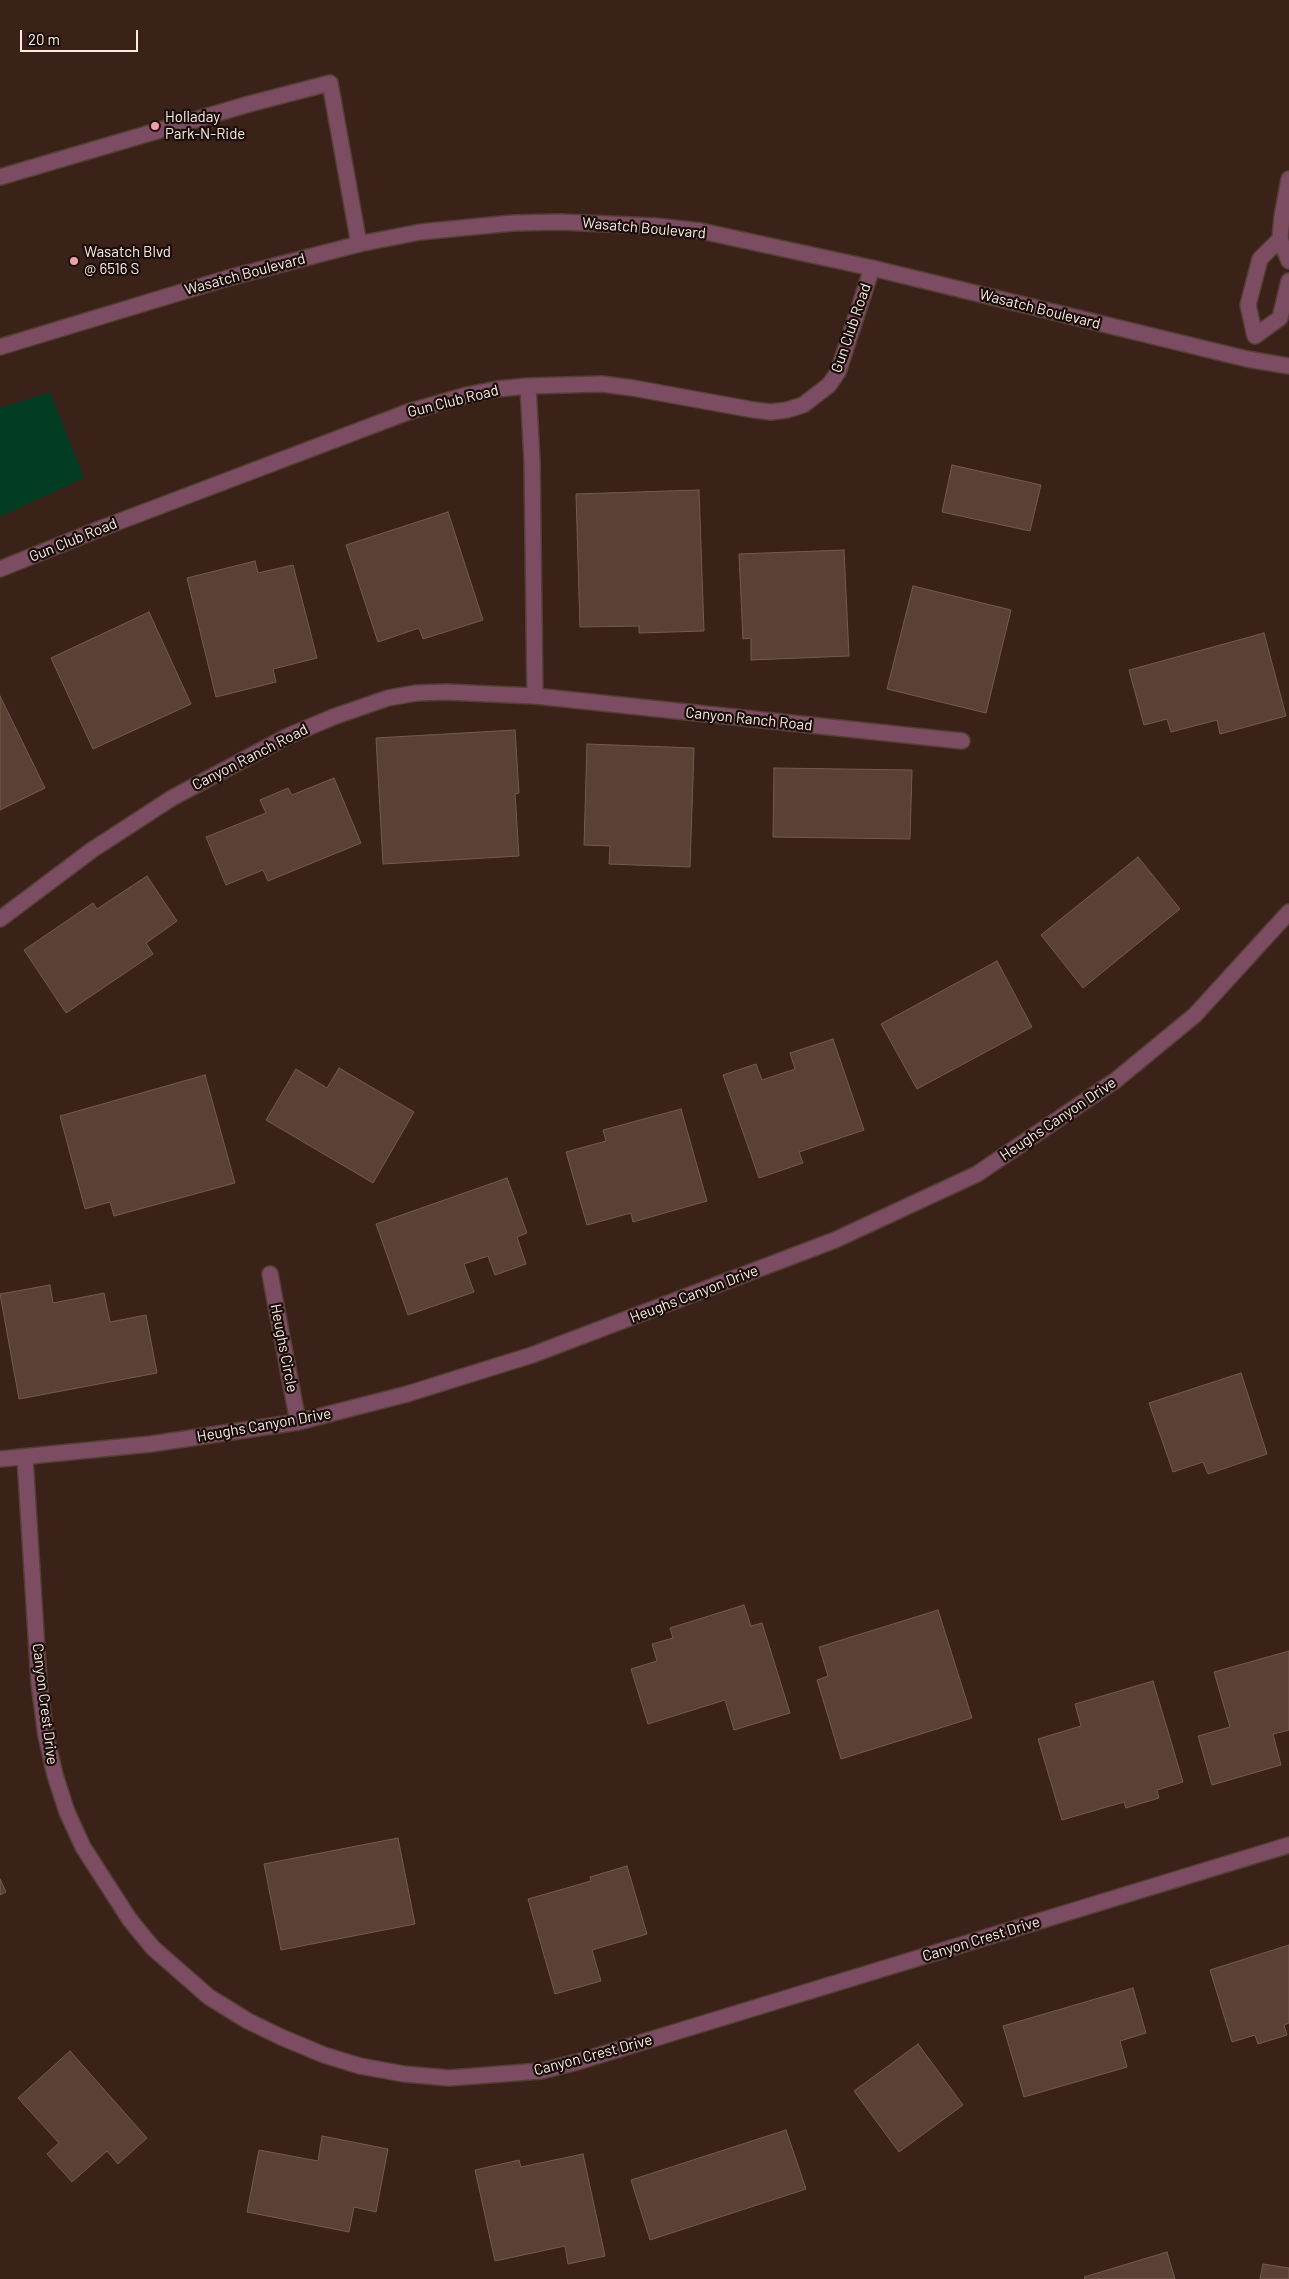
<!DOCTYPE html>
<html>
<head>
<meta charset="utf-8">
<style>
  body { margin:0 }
  #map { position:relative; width:1289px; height:2279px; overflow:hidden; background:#3a2218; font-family:Barlow,sans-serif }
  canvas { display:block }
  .scale { position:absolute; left:20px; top:30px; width:118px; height:22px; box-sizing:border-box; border:2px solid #fcebe4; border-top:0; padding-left:6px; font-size:15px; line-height:18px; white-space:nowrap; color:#fcebe4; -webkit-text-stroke:4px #190e0a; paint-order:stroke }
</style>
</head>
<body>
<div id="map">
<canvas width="1289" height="2279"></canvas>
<div class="scale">20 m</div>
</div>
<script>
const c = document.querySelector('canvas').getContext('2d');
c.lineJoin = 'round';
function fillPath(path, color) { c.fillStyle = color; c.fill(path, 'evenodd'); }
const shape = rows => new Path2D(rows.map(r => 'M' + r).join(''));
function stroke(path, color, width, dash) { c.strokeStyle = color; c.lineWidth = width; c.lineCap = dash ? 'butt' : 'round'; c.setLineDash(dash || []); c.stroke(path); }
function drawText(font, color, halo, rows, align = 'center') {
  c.font = font + ' Barlow,sans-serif'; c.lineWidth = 4.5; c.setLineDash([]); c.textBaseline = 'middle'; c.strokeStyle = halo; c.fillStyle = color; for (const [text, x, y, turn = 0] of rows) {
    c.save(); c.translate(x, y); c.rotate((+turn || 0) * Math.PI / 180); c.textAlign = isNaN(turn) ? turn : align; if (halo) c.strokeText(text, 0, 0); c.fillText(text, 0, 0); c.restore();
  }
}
const green = shape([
  [50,392,84,478,0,517,0,408]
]);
const building = shape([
  [952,465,1041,485,1030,531,942,512,952,465],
  [699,490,704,631,639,633,639,626,580,627,576,494,699,490],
  [448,512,483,620,423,639,419,628,378,642,346,545,448,512],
  [844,550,849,656,751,660,751,638,743,639,739,554,844,550],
  [255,561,258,573,293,565,317,658,273,669,276,682,216,697,187,578,255,561],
  [913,586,1011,610,986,713,887,689,913,586],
  [149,612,191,704,93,749,51,658,149,612],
  [1264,633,1286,716,1220,734,1217,720,1171,732,1167,719,1144,725,1129,670,1264,633],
  [0,696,45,788,0,810,0,696],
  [515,730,519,793,515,794,519,856,383,864,376,738,515,730],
  [587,744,694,748,690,867,609,864,610,846,584,845,587,744],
  [774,768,912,770,910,839,773,837,774,768],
  [334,778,361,843,268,881,263,870,226,885,206,837,266,813,260,800,288,788,292,795,334,778],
  [1138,857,1180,909,1083,988,1041,935,1138,857],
  [147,876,177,921,146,943,153,954,66,1013,24,950,93,903,97,909,147,876],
  [997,961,1032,1027,917,1089,881,1024,997,961],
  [833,1039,864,1130,799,1152,803,1163,759,1178,723,1075,756,1064,762,1080,795,1069,790,1053,833,1039],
  [339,1068,414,1112,373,1183,266,1120,296,1069,327,1088,339,1068],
  [205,1075,235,1183,114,1216,110,1202,85,1209,60,1116,205,1075],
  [681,1109,707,1201,633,1222,631,1213,587,1225,566,1152,606,1141,603,1130,681,1109],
  [507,1178,527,1233,517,1237,526,1264,495,1275,488,1256,464,1264,474,1292,408,1315,376,1224,507,1178],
  [50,1285,53,1303,104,1293,110,1322,146,1315,157,1373,19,1399,0,1294,50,1285],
  [1241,1373,1267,1454,1208,1474,1203,1462,1173,1472,1149,1403,1241,1373],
  [744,1605,751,1626,762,1623,790,1713,734,1730,725,1700,648,1724,631,1669,657,1661,652,1644,673,1638,670,1628,744,1605],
  [938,1610,972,1718,841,1759,817,1680,828,1676,819,1647,938,1610],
  [1289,1651,1289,1730,1273,1734,1281,1765,1212,1785,1198,1736,1230,1727,1214,1672,1289,1651],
  [1153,1681,1183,1782,1157,1790,1159,1798,1126,1808,1124,1802,1062,1820,1038,1739,1081,1726,1075,1704,1153,1681],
  [398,1838,415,1924,281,1950,264,1864,398,1838],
  [627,1866,647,1934,592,1950,601,1981,555,1994,528,1899,591,1881,590,1877,627,1866],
  [0,1879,6,1892,0,1895,0,1879],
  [1289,1945,1289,2023,1284,2025,1287,2035,1258,2044,1255,2035,1232,2042,1210,1970,1289,1945],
  [1133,1988,1146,2033,1120,2041,1127,2067,1024,2097,1003,2026,1133,1988],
  [918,2044,963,2105,899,2152,854,2091,918,2044],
  [70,2051,147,2138,118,2164,107,2151,72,2182,47,2154,59,2143,18,2098,70,2051],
  [786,2130,806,2189,650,2240,631,2180,786,2130],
  [322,2136,388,2149,376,2212,354,2207,349,2232,247,2212,259,2150,318,2161,322,2136],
  [583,2154,605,2256,568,2264,565,2246,495,2261,475,2170,519,2160,521,2167,583,2154],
  [1167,2252,1175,2279,1085,2279,1084,2277,1167,2252],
  [1263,2264,1289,2268,1289,2279,1260,2279,1263,2264]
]);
const service = shape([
  [0,177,249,104,330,83,359,244],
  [1289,179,1282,217,1280,239,1289,261],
  [1280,239,1260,259,1248,305,1255,336,1280,318,1289,281]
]);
const minor = shape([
  [528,386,532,461,535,696],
  [0,569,102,528,408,412,467,395,497,389,528,386,602,384,633,388,754,410,771,412,787,410,803,405,829,385,838,372,872,268],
  [0,919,92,850,172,798,286,737,333,717,388,698,416,693,446,692,535,696,962,741],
  [270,1274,298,1422],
  [25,1458,39,1683,46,1736,55,1775,67,1812,83,1847,130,1920,153,1948,209,1997,248,2021,281,2037,324,2055,360,2066,404,2074,449,2078,541,2071,577,2062,1289,1845],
  [0,1459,151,1444,298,1422,407,1394,532,1355,835,1240,977,1174,1116,1080,1195,1015,1289,912]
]);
const tertiary = shape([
  [0,347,228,278,359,244,420,232,513,223,560,222,655,226,701,231,872,268,1247,359,1289,366]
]);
const markers = [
  [155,126,5,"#f39aab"],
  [74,261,5,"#f39aab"]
];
const poiNames = [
  ["Holladay",165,117],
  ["Park-N-Ride",165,134],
  ["Wasatch Blvd",84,252],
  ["@ 6516 S",84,269]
];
const streetNames = [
  ["Wasatch Boulevard",644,228,5],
  ["Wasatch Boulevard",245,274,-15],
  ["Wasatch Boulevard",1040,309,14],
  ["Gun Club Road",851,328,-71],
  ["Gun Club Road",453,401,-14],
  ["Gun Club Road",73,540,-22],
  ["Canyon Ranch Road",749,719,6],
  ["Canyon Ranch Road",250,757,-27],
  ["Heughs Canyon Drive",1058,1119,-34],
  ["Heughs Canyon Drive",694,1294,-21],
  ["Heughs Circle",284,1348,79],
  ["Heughs Canyon Drive",264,1425,-10],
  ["Canyon Crest Drive",45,1704,83],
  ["Canyon Crest Drive",981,1939,-17],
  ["Canyon Crest Drive",593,2055,-15]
];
fillPath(green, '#023d23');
fillPath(building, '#5b4135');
stroke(building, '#765a4e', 1);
stroke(service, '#553e35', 18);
stroke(minor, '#553e35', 18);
stroke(tertiary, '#553e35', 18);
stroke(service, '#7c4d62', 15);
stroke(minor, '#7c4d62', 15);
stroke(tertiary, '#7c4d62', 15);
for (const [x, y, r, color] of markers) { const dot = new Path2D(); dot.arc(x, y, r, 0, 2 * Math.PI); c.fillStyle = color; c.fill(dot); stroke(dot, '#190e0a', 2); }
drawText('15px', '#fcebe4', '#190e0a', poiNames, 'left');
drawText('15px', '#fcebe4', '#190e0a', streetNames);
</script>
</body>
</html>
